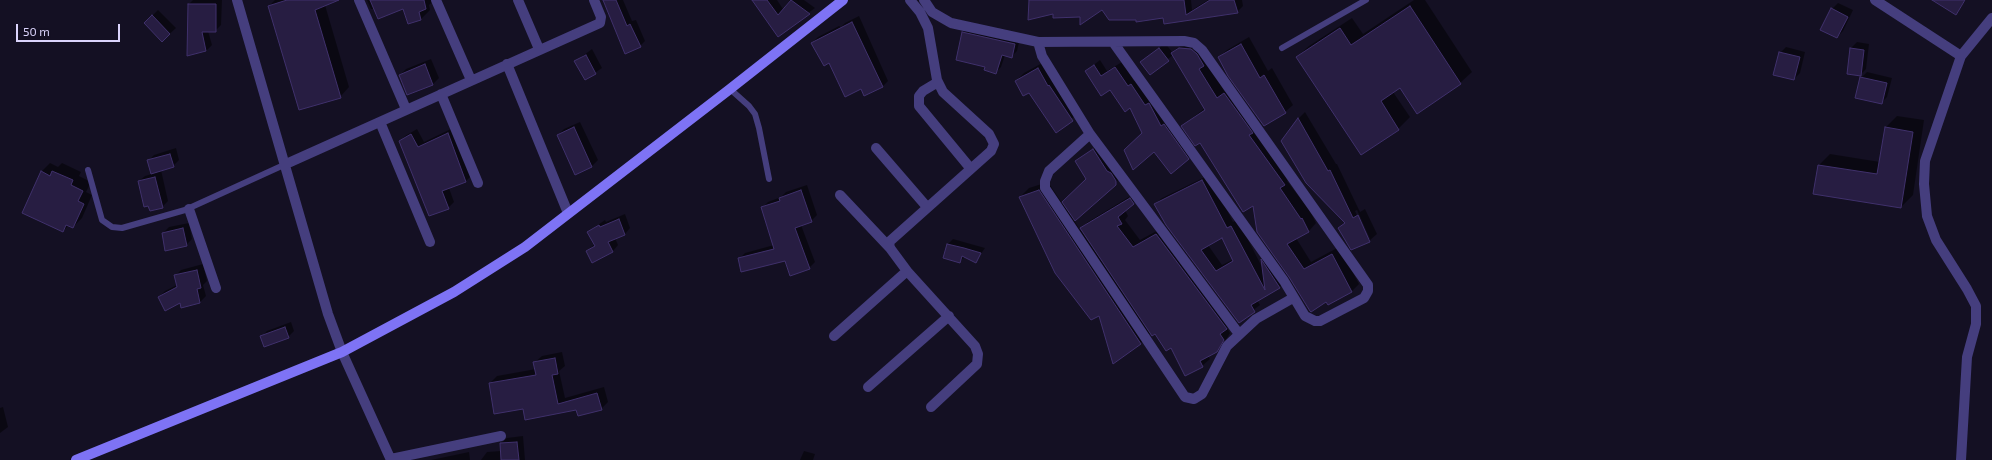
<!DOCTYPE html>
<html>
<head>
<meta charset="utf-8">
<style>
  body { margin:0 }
  #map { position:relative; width:1992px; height:460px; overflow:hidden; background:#141023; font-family:"Exo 2",sans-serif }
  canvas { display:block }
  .scale { position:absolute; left:16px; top:24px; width:104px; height:18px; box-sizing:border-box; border:2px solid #dbd4fc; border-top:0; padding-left:5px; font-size:12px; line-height:14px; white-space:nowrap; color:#dbd4fc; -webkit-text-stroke:3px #141023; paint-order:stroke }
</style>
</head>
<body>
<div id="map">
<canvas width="1992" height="460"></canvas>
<div class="scale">50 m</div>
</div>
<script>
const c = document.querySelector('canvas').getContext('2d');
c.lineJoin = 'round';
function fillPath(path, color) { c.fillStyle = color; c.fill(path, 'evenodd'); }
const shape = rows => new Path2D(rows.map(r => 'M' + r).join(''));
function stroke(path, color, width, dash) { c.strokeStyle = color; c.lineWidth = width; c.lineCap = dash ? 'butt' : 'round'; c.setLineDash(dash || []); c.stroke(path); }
const shadow = shape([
  [193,0,222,0,221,25,215,31,208,31,212,45,206,51,189,4],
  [275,0,339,0,325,5,349,87,340,97,269,6],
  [367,0,434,0,429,5,430,10,421,19,409,23,403,8,371,9],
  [608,0,623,0,632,21,636,20,645,41,640,46],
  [753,0,777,0,783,9,790,0,804,0,815,8,778,35],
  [1030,0,1191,0,1192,10,1208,0,1242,0,1243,6,1237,12,1228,15,1164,22,1164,17,1120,20,1120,18,1102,9,1081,16,1054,13],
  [1414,0,1425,0,1472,72,1460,83,1400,87,1393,92,1410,117,1398,129,1361,154,1297,57,1309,46,1352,18,1363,34],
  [1934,0,1966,0,1956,13],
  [1838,3,1853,10,1843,31,1837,37,1832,9],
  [158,10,176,28,162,41,145,23],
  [859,16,888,81,882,87,861,88,830,62,812,43,818,37,839,26,841,27,845,23],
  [968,27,1020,38,1017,51,1011,57,1005,55,1001,67,995,73,986,66,963,33],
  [1249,37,1268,71,1272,68,1293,105,1285,112,1219,57,1227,50],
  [1187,41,1199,42,1204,47,1211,58,1207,62,1225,92,1232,86,1259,125,1256,127,1291,177,1287,181,1310,211,1316,223,1309,231,1296,238,1311,262,1339,247,1359,284,1352,291,1328,304,1327,301,1310,310,1290,277,1258,231,1254,204,1244,211,1200,142,1196,145,1182,126,1205,108,1173,55,1150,74,1141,62,1165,43,1172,52],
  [1180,47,1196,49,1196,51,1180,49],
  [1857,42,1869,44,1866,69,1860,75,1851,48],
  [1786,47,1805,52,1800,73,1794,79,1780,53],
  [592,49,602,68,586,79,576,61],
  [431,59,439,78,433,84,408,94,400,75,406,69],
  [1100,60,1107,71,1122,62,1134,81,1137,79,1194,153,1188,158,1144,133,1130,107,1110,89,1086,71],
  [1046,61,1080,112,1056,131,1029,92,1016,81,1024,73],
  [1867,72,1892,78,1887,97,1881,103,1861,78],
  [1305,112,1336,164,1337,164,1360,212,1365,209,1377,234,1369,241,1340,228,1346,222,1298,119],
  [1357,210,1370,239,1368,239,1355,211],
  [1897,116,1924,120,1913,195,1901,207,1819,165,1830,154,1880,162,1885,128],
  [580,122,598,160,592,166,576,174,558,135,564,129],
  [453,128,472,175,466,181,449,188,454,202,448,208,400,141,405,136,417,129,424,142],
  [1100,144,1121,178,1074,220,1080,230,1088,222,1137,192,1140,196,1125,210,1128,216,1125,220,1140,240,1164,227,1234,321,1227,328,1230,333,1224,343,1208,356,1210,359,1202,366,1186,375,1171,346,1155,332,1151,333,1141,343,1114,362,1099,315,1020,197,1029,188,1048,182,1062,203,1087,179,1076,161],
  [176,148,179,160,173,166,161,170,168,201,162,207,139,181,145,176,152,174,148,161,154,155],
  [50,163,58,167,62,163,81,172,79,176,91,182,86,192,92,195,82,218,73,227,69,225,63,231,41,172],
  [1209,175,1233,222,1238,220,1262,267,1262,260,1267,254,1286,280,1280,287,1257,300,1260,305,1239,321,1155,204,1162,198],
  [1222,236,1234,259,1222,265,1208,245],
  [807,185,817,215,811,221,801,225,815,262,809,268,786,260,739,259,745,253,774,245,762,208,768,202,781,197,786,192],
  [625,214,630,228,625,234,615,238,618,245,613,251,593,262,587,251,595,244,588,232,605,220,606,222],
  [189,223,192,239,186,245,163,233,169,227],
  [953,239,985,248,975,262,965,257,960,261,945,257,948,244],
  [203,264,207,281,203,285,206,296,200,302,182,307,181,301,159,297,165,291,177,285,175,276,181,270],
  [291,322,294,331,288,337,261,337,267,331],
  [562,352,565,366,559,371,565,398,604,387,608,402,601,409,524,408,490,383,497,376,536,369,534,363,542,356],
  [3,407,8,427,0,433,0,408],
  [523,436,525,460,481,460,487,452,501,451,501,443,507,438],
  [804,451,815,454,813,460,800,460],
  [469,452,470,460,431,460]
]);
const building = shape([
  [287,0,339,0,315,10,341,98,299,110,268,6,287,0],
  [370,0,424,0,426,9,419,12,421,20,408,24,403,9,378,19,370,0],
  [603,0,616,0,627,26,630,24,641,47,625,54,603,0],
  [752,0,767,0,778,15,791,0,810,14,778,37,752,0],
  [1029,0,1184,0,1186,15,1210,0,1234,0,1238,13,1164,24,1163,18,1136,22,1136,20,1109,20,1102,10,1080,25,1080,17,1053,18,1053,14,1028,20,1029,0],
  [1932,0,1965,0,1956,15,1932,0],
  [188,4,216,4,216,32,202,32,206,51,187,56,188,4],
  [1410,6,1461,84,1417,114,1400,88,1381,101,1399,130,1361,155,1296,57,1340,28,1351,45,1410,6],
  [1831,8,1848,17,1837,38,1820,30,1831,8],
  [152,15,170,34,162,42,144,23,152,15],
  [852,22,883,87,864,96,861,89,845,97,829,63,824,66,811,43,852,22],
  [962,32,1015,44,1012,58,1002,55,996,74,984,70,985,67,956,60,962,32],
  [1241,44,1260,78,1264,75,1286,113,1264,126,1228,76,1218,57,1241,44],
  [1159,48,1169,61,1150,75,1140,62,1159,48],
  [1179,48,1191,49,1197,54,1204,66,1199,69,1217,98,1224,93,1253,133,1249,135,1285,185,1280,188,1301,219,1302,218,1309,232,1287,244,1304,269,1332,254,1352,292,1328,305,1326,302,1311,312,1310,311,1289,277,1257,232,1253,206,1243,212,1200,143,1195,146,1181,126,1205,110,1171,53,1179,48],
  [1850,48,1864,50,1861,76,1847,74,1850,48],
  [1779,52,1800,57,1794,80,1773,75,1779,52],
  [586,55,596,74,585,80,574,61,586,55],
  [425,64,433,85,407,95,399,75,425,64],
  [1094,65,1101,76,1115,67,1128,86,1131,84,1145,105,1149,103,1161,126,1164,124,1189,159,1171,174,1154,152,1133,170,1124,150,1142,133,1130,108,1125,112,1110,90,1101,96,1085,71,1094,65],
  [1038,68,1048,86,1049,85,1073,121,1056,133,1029,93,1023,96,1015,81,1038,68],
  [1860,77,1887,83,1882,104,1855,98,1860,77],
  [1298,118,1328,171,1330,170,1353,218,1358,215,1370,242,1351,250,1338,228,1345,223,1306,183,1281,141,1298,118],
  [574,127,592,167,575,175,557,135,574,127],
  [1885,127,1913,132,1901,208,1813,194,1818,165,1877,174,1885,127],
  [448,133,466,182,442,191,449,209,429,216,399,141,411,134,418,147,448,133],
  [1093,149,1107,171,1111,173,1116,181,1116,185,1075,221,1062,202,1086,179,1075,161,1093,149],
  [170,154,174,167,151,174,147,160,170,154],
  [41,171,50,176,52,171,73,180,71,185,83,191,78,201,84,204,73,228,66,225,63,232,22,213,41,171],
  [155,177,163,208,150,211,148,206,144,207,138,181,155,177],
  [1202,180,1227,228,1231,226,1265,290,1261,259,1280,288,1251,305,1255,312,1239,323,1166,225,1154,204,1202,180],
  [1222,238,1233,261,1216,271,1201,250,1222,238],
  [801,190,812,222,795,228,810,269,790,276,785,261,741,272,738,258,774,249,761,207,780,201,779,198,801,190],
  [1039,190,1141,344,1113,364,1099,316,1091,320,1055,273,1019,197,1039,190],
  [1130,198,1134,204,1118,217,1122,224,1117,226,1133,247,1156,234,1227,329,1220,334,1224,340,1217,352,1200,361,1203,367,1185,376,1171,348,1166,351,1155,334,1152,336,1080,228,1130,198],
  [619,219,625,235,608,242,613,252,592,263,586,251,595,246,587,232,599,225,600,227,619,219],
  [183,228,187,246,165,251,162,233,183,228],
  [947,244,964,248,981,253,976,263,962,256,960,263,943,258,947,244],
  [197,270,201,288,197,289,200,303,181,308,180,303,165,311,158,297,177,287,174,275,197,270],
  [285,327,289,338,264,347,260,336,285,327],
  [555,358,558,374,552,375,558,404,597,393,602,410,578,416,576,410,525,420,523,409,494,414,489,383,536,375,533,362,555,358],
  [517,442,519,460,501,460,500,443,517,442]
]);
const lane = shape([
  [1282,48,1366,0],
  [730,89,749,106,755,114,759,128,769,179],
  [88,170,102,220,112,227,122,228,185,210,286,164]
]);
const street = shape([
  [237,0,328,314,342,352,391,460],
  [359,0,406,109],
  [436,0,471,80],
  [518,0,539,49],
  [910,0,920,12,928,28,937,80,943,92,989,134,994,144,991,151,889,242,890,248,907,271,975,346,978,354,977,364,931,407],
  [924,0,932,12,951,23,1038,42,1184,41,1194,43,1202,50,1368,285,1368,291,1364,298,1320,321,1315,321,1305,316,1284,281,1113,42],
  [1875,0,1961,56],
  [1038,42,1042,56,1090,134,1239,334],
  [507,64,568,213],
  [938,82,923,91,919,96,919,106,971,169],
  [441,94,478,183],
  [380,122,430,242],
  [1090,134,1049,171,1045,181,1045,188,1185,397,1194,399,1202,394,1227,346,1256,319,1293,298],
  [876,148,927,207],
  [286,164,600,23,601,17,594,0],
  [840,195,890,248],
  [189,209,216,288],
  [834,336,907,271],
  [868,387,949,316],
  [391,459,501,436],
  [1961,460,1967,357,1976,324,1976,306,1967,289,1936,240,1927,216,1924,184,1925,161,1961,56,1992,18]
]);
const secondary = shape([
  [76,460,342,352,454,292,525,247,730,89,843,0]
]);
fillPath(shadow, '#0007');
fillPath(building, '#271d42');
stroke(building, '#40316c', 1);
stroke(lane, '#453e7e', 6);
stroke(street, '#453e7e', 10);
stroke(secondary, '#7e73f5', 10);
</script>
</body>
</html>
